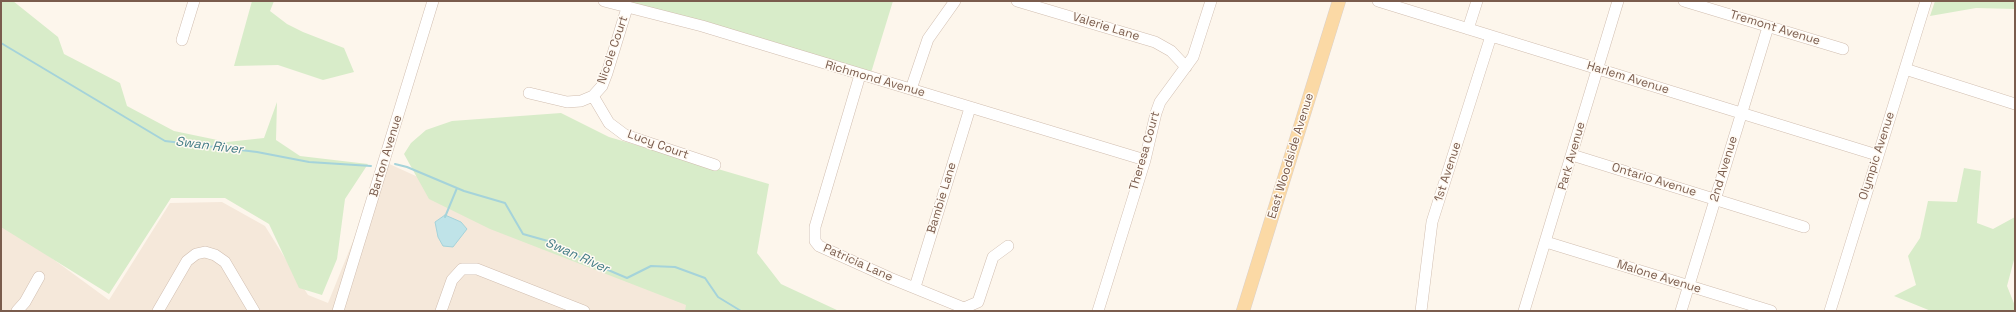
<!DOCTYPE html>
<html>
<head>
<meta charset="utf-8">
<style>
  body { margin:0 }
  #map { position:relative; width:2016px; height:312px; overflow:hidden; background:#fdf6ec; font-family:"Space Grotesk",sans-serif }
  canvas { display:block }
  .frame { position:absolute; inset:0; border:2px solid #7a5c4d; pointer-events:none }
</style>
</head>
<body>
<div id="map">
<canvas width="2016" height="312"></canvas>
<div class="frame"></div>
</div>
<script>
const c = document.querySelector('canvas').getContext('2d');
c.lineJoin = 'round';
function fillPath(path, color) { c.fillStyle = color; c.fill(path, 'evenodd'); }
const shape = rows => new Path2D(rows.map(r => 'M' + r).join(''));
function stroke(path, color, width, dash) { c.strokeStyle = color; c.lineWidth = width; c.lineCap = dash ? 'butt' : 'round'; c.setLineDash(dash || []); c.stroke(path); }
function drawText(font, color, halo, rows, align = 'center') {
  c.font = font + ' "Space Grotesk",sans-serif'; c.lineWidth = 3; c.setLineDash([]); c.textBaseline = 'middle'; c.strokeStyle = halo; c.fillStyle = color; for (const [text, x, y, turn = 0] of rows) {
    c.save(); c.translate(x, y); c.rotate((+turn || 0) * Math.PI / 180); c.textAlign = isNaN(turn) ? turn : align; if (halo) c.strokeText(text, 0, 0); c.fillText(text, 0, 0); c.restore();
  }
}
const residential = shape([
  [385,162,713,311,1,311,1,221,109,300,170,203,222,202,265,226,308,295,328,303]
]);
const green = shape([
  [1,1,13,1,58,37,64,54,120,83,127,106,174,131,227,142,264,138,277,102,276,140,300,156,368,164,345,199,337,259,322,295,299,288,269,224,225,198,171,198,109,294,1,227],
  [252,1,274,1,270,11,287,24,303,32,344,48,354,72,323,80,278,65,234,66],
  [618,1,893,1,870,76],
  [1935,1,2015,1,2015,9,1976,8,1930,16],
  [561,113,609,137,769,184,757,253,781,284,839,311,685,311,686,305,490,229,429,199,404,154,411,143,426,130,452,121],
  [1964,168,1981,171,1977,223,1993,229,2015,217,2015,256,2007,286,2015,306,2015,311,1931,311,1894,296,1916,285,1908,256,1920,238,1928,201,1957,202]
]);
const water = shape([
  [445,215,461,222,467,229,453,247,443,246,438,237,435,222,445,215]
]);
const stream = shape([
  [1,43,165,141,257,152,309,162,371,166],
  [395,164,407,167,464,191,505,203,523,234,555,243,587,261,627,278,651,266,675,267,705,278,718,297,741,311],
  [445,217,457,188]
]);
const minor = shape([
  [604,1,702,26,1145,160],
  [1017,1,1155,42,1171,51,1186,67],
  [1378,1,1877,155],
  [1684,1,1843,49],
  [1468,29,1477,1],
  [182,40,194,1],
  [1905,69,2015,104],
  [860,75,815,227,815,241,819,246,890,278,964,308,978,302,993,257,1008,246],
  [911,89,928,39,955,1],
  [529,93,567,102,581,101,593,96,602,86,607,73,627,8],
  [593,96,609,123,625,135,715,165],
  [1572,155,1804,227],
  [1546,242,1771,311],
  [915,287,970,108],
  [17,311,25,302,39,277],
  [158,311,187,261,196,254,205,252,215,255,225,262,254,311],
  [338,311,433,1],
  [441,311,452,280,462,269,477,269,584,311],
  [1098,311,1145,160,1156,113,1160,102,1193,57,1211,1],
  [1421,311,1432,222,1491,36],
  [1524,311,1618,1],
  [1681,311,1768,27],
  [1830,311,1926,1]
]);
const major = shape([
  [1243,311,1339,1]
]);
const streetNames = [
  ["Valerie Lane",1106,27,17],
  ["Tremont Avenue",1775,28,17],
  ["Nicole Court",613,50,-71],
  ["Harlem Avenue",1628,78,17],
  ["Richmond Avenue",875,79,16],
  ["Lucy Court",658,145,20],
  ["Theresa Court",1145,151,-74],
  ["Barton Avenue",386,156,-73],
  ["East Woodside Avenue",1291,156,-73],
  ["Park Avenue",1572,156,-74],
  ["Olympic Avenue",1877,156,-72],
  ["2nd Avenue",1724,169,-73],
  ["1st Avenue",1448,172,-72],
  ["Ontario Avenue",1654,180,17],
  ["Bambie Lane",942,198,-73],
  ["Patricia Lane",858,263,24],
  ["Malone Avenue",1659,277,17]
];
const waterNames = [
  ["Swan River",209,146,7],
  ["Swan River",577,256,24]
];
fillPath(residential, '#f5e8da');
fillPath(green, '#d8ecc9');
fillPath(water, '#bfe3e8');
stroke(water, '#a5d3da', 1);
stroke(stream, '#a5d3da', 2);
stroke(minor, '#d1beb0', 12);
stroke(major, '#dad1cd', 14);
stroke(minor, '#fff', 11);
stroke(major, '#fbd9a5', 13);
drawText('12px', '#7a5c4d', '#fffaf3', streetNames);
drawText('italic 13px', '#437c86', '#fffaf3', waterNames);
</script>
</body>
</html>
